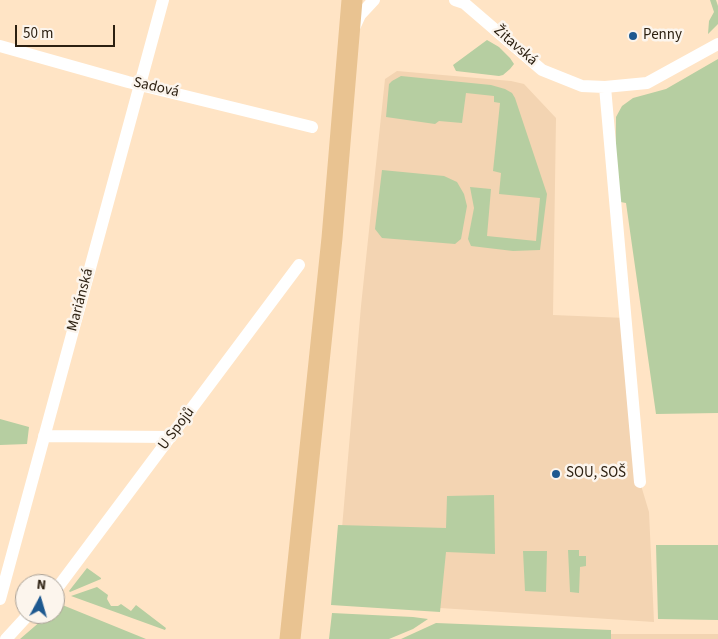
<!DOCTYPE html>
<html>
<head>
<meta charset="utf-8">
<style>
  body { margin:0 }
  #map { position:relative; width:718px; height:639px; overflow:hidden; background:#ffe4c5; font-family:"Source Sans 3",sans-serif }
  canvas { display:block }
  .north { position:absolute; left:15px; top:574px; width:50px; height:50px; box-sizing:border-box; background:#fcf5ed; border:1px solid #a9a095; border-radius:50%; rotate:6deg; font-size:14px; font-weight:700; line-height:20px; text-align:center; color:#2c2011 }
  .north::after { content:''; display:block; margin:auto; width:18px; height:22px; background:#1e5990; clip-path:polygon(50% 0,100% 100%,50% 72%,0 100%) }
  .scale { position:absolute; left:15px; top:25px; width:100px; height:22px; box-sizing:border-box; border:2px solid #2c2011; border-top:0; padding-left:6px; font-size:15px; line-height:18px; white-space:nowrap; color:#2c2011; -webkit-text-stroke:4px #fcf5ed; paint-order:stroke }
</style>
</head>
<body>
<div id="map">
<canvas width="718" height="639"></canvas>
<div class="north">N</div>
<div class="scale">50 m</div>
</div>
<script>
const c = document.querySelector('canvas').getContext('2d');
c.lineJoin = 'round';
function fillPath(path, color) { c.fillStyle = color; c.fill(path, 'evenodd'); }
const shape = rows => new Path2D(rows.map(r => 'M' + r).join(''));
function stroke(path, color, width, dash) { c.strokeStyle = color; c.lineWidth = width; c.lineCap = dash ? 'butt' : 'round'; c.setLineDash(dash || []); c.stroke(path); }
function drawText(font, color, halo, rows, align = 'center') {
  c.font = font + ' "Source Sans 3",sans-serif'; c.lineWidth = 5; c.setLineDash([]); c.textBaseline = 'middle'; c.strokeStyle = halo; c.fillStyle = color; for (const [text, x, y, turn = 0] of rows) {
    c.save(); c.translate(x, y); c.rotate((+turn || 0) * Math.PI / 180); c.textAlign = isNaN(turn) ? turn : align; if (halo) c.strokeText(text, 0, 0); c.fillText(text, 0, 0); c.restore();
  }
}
const built = shape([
  [397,71,511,81,524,84,556,118,553,315,626,318,640,482,649,512,654,622,440,608,342,528,361,306,385,79],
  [611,634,718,634,718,639,611,639]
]);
const green = shape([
  [710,0,716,0,718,6,718,24,708,34,709,21,714,12],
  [487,40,499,47,510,58,514,64,510,69,503,75,499,76,456,71,453,65],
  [718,59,718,413,656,414,626,203,615,201,616,117,622,106,633,98,666,89],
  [401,76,491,85,505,89,512,93,515,98,547,194,540,250,513,251,471,246,468,239,474,208,470,187,491,189,487,236,536,241,540,198,499,194,501,173,493,171,500,103,494,102,494,96,466,93,462,123,439,121,435,124,386,117,389,84,392,81],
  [382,170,444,176,457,182,464,194,467,206,461,239,455,244,382,238,375,229],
  [0,419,29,427,27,444,0,445],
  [494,495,495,554,446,552,440,612,331,605,338,525,446,528,447,496],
  [656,545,718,545,718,620,658,619],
  [568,550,579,550,579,556,586,556,586,566,580,567,579,593,570,592],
  [523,551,547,551,546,592,525,591],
  [87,568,101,578,101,579,70,592,69,591],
  [97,587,108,595,107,599,111,606,118,606,121,604,131,611,136,605,166,628,165,630,71,596],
  [60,604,146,639,20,639,49,614,55,614,55,609],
  [332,613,413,617,428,619,413,629,389,639,329,639],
  [436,623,611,630,611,639,401,639]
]);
const street = shape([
  [455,0,464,3,542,70,582,86,605,87,647,83,718,44],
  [354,28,360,15,374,0],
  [0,46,128,82,312,127],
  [605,87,640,482],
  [44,436,171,437],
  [55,591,299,265],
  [0,599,163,0],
  [6,639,29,614]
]);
const primary = shape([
  [290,639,332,238,352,0]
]);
const markers = [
  [633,36,5,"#1e5990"],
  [556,474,5,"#1e5990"]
];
const poiNames = [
  ["Penny",643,36],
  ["SOU, SOŠ",566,474]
];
const streetNames = [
  ["Žitavská",515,46,41],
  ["Sadová",156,88,13],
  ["Mariánská",81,300,-75],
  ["U Spojů",177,429,-53]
];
fillPath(built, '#f3d4b2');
fillPath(green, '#b6cea1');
stroke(street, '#fff', 12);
stroke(primary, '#e9c391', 21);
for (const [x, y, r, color] of markers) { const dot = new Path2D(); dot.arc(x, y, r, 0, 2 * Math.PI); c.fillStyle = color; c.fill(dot); stroke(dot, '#fcf5ed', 2); }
drawText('15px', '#2c2011', '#fcf5ed', poiNames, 'left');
drawText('15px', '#2c2011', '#fcf5ed', streetNames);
</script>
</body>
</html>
